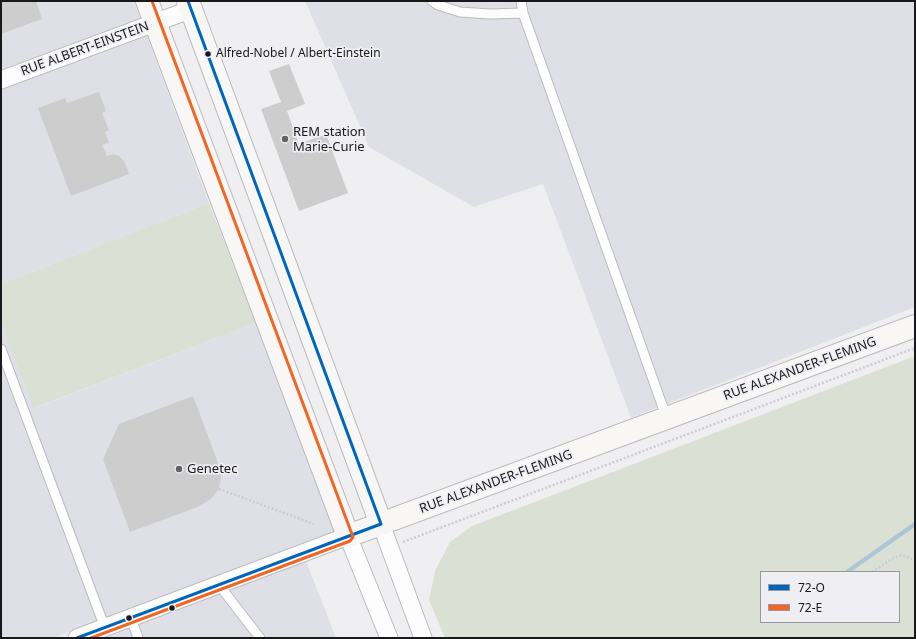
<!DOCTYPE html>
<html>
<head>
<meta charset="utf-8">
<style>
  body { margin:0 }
  #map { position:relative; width:916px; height:639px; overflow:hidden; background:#efeff2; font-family:"Noto Sans",sans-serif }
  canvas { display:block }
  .frame { position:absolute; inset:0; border:2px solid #19191b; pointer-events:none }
  .legend { position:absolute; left:760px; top:571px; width:140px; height:52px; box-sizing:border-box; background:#eeeef3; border:1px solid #99999d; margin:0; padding:5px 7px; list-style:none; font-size:12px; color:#19191b }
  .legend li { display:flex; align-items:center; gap:8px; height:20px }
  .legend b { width:20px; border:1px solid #99999d }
</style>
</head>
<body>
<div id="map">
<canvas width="916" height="639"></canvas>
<div class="frame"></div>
<ul class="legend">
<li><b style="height:5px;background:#0065bd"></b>72-O</li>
<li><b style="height:5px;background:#f26522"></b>72-E</li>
</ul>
</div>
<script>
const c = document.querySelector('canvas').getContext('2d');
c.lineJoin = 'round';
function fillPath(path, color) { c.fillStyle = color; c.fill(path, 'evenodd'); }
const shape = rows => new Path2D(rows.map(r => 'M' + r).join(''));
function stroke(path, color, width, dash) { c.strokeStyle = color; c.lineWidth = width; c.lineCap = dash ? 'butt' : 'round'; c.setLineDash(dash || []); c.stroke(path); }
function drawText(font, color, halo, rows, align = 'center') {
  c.font = font + ' "Noto Sans",sans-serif'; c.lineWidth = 3.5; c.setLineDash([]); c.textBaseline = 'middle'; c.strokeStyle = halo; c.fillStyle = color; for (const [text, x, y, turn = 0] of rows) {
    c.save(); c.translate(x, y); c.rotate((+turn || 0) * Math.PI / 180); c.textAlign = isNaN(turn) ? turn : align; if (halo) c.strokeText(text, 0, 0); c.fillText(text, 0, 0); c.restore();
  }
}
const built = shape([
  [1,1,134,1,209,203,1,284],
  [305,1,915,1,915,307,631,418,543,184,474,207,369,147],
  [1,322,35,408,256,323,335,533,53,638,1,638],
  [306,561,336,638,102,638]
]);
const green = shape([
  [209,203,256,323,34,408,1,322,1,284],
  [915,356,915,638,445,638,429,600,435,571,450,542,472,526],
  [761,572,899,572,899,622,761,622]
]);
const stream = shape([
  [847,572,915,524]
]);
const building = shape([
  [1,1,36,1,42,19,1,34],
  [289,64,305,104,287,111,299,144,326,134,348,193,299,211,261,109,281,102,269,71],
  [99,92,106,111,102,113,109,130,105,132,109,143,102,145,107,156,113,154,119,156,124,161,129,174,71,196,38,108,65,98,67,103],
  [193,396,217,460,221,477,219,489,210,500,195,508,130,532,103,459,119,424]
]);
const path = shape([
  [219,489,314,524],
  [403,542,915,348],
  [872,572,895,557,903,555,915,561]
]);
const lane = shape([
  [432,1,438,5,460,12,490,14,523,13],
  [521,1,523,13,667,419],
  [1,349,105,628],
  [219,585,260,638],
  [131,618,138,638]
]);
const street = shape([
  [1,80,192,9],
  [381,524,423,638],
  [77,638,348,536,389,638]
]);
const secondary = shape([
  [147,1,348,536,915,326],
  [188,1,381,524]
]);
const bus1 = shape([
  [77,638,381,524,188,1]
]);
const bus2 = shape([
  [91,638,350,541,353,537,152,1]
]);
const markers = [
  [208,54,3.5,"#19191b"],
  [285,139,4,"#646466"],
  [179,469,4,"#646466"],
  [172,608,3.5,"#19191b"],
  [129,618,3.5,"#19191b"]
];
const busNames = [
  ["Alfred-Nobel / Albert-Einstein",216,54]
];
const streetNames = [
  ["RUE ALBERT-EINSTEIN",85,49,-20],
  ["RUE ALEXANDER-FLEMING",800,369,-20],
  ["RUE ALEXANDER-FLEMING",496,482,-20]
];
const poiNames = [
  ["REM station",293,132],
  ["Marie-Curie",293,147],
  ["Genetec",187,469]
];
fillPath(built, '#dfdfe7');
fillPath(green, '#dbe0d5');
stroke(stream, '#adc6d7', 4.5);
fillPath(building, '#cecdce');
stroke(lane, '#bcbcbe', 11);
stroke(street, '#bcbcbe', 19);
stroke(secondary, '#bcbcbe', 24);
stroke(path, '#cdcdcf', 2.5, [2, 2]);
stroke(lane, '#fdfdfd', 9);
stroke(street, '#fdfdfd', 17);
stroke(secondary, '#f9f7f6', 22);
stroke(bus1, '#0065bd', 3);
stroke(bus2, '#f26522', 3);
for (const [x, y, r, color] of markers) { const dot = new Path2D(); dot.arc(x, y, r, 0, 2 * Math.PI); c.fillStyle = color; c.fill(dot); stroke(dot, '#eeeef3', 1.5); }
drawText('12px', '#19191b', '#eeeef3', busNames, 'left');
drawText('13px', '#19191b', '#eeeef3', streetNames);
drawText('13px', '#19191b', '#eeeef3', poiNames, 'left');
</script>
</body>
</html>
